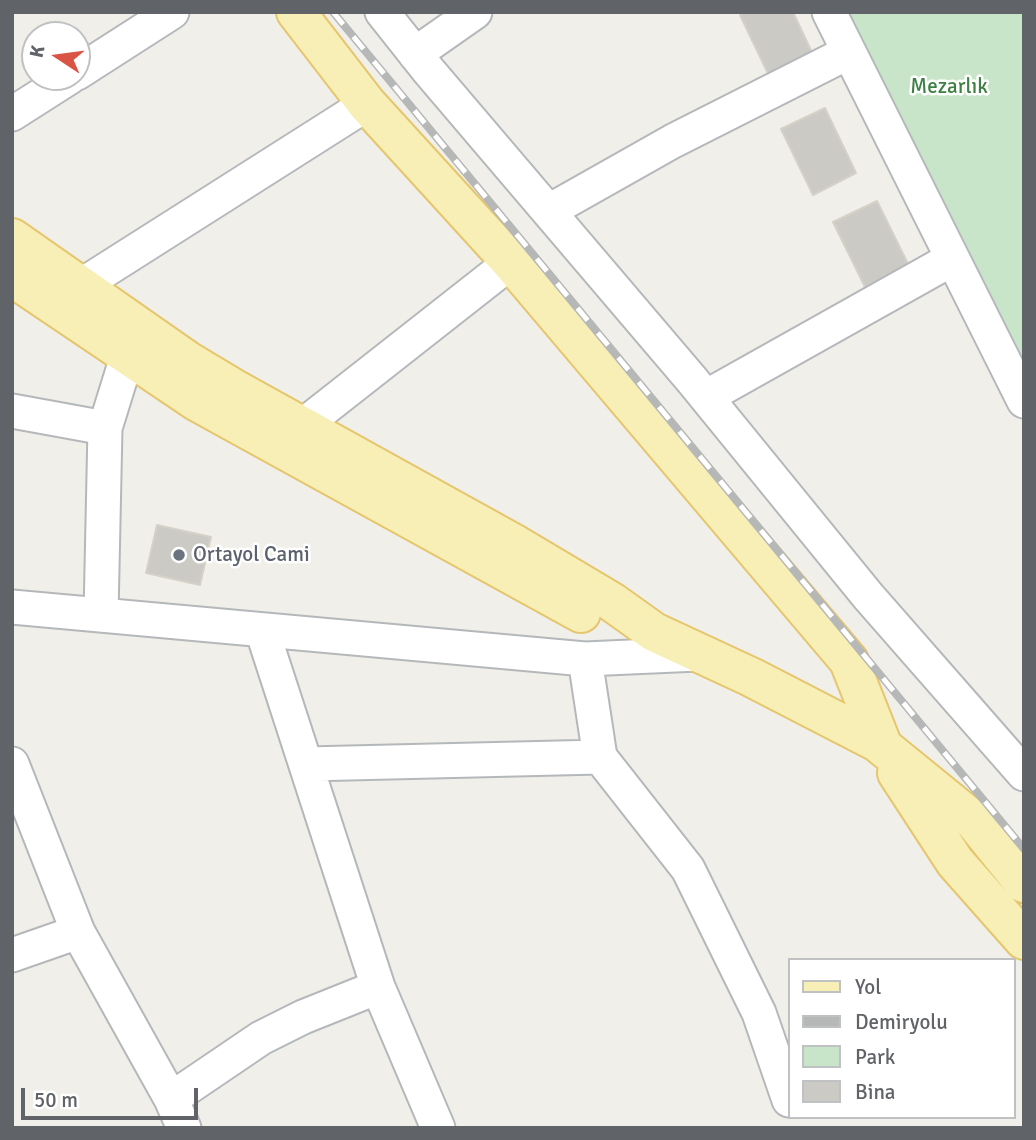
<!DOCTYPE html>
<html>
<head>
<meta charset="utf-8">
<style>
  body { margin:0 }
  #map { position:relative; width:1036px; height:1140px; overflow:hidden; background:#f0efe9; font-family:Signika,sans-serif }
  canvas { display:block }
  .frame { position:absolute; inset:0; border:14px solid #606367; pointer-events:none }
  .legend { position:absolute; left:788px; top:958px; width:228px; height:161px; box-sizing:border-box; background:#fff; border:2px solid #bfc1c2; margin:0; padding:9px 12px; list-style:none; font-size:21px; color:#606367 }
  .legend li { display:flex; align-items:center; gap:14px; height:35px }
  .legend b { width:35px; border:2px solid #bfc1c2 }
  .north { position:absolute; left:21px; top:21px; width:70px; height:70px; box-sizing:border-box; background:#fff; border:2px solid #bfc1c2; border-radius:50%; rotate:283deg; font-size:19px; font-weight:700; line-height:28px; text-align:center; color:#606367 }
  .north::after { content:''; display:block; margin:auto; width:24px; height:32px; background:#da5445; clip-path:polygon(50% 0,100% 100%,50% 72%,0 100%) }
  .scale { position:absolute; left:21px; top:1088px; width:177px; height:32px; box-sizing:border-box; border:4px solid #606367; border-top:0; padding-left:9px; font-size:21px; line-height:24px; white-space:nowrap; color:#606367; -webkit-text-stroke:5px #fff; paint-order:stroke }
</style>
</head>
<body>
<div id="map">
<canvas width="1036" height="1140"></canvas>
<div class="frame"></div>
<ul class="legend">
<li><b style="height:9px;background:#f8efb6"></b>Yol</li>
<li><b style="height:9px;background:#b6b7b7"></b>Demiryolu</li>
<li><b style="height:19px;background:#c8e5c9"></b>Park</li>
<li><b style="height:19px;background:#cccac5"></b>Bina</li>
</ul>
<div class="north">K</div>
<div class="scale">50 m</div>
</div>
<script>
const c = document.querySelector('canvas').getContext('2d');
c.lineJoin = 'round';
function fillPath(path, color) { c.fillStyle = color; c.fill(path, 'evenodd'); }
const shape = rows => new Path2D(rows.map(r => 'M' + r).join(''));
function stroke(path, color, width, dash) { c.strokeStyle = color; c.lineWidth = width; c.lineCap = dash ? 'butt' : 'round'; c.setLineDash(dash || []); c.stroke(path); }
function drawText(font, color, halo, rows, align = 'center') {
  c.font = font + ' Signika,sans-serif'; c.lineWidth = 5; c.setLineDash([]); c.textBaseline = 'middle'; c.strokeStyle = halo; c.fillStyle = color; for (const [text, x, y, turn = 0] of rows) {
    c.save(); c.translate(x, y); c.rotate((+turn || 0) * Math.PI / 180); c.textAlign = isNaN(turn) ? turn : align; if (halo) c.strokeText(text, 0, 0); c.fillText(text, 0, 0); c.restore();
  }
}
const green = shape([
  [824,12,1024,12,1024,389]
]);
const building = shape([
  [745,12,793,12,815,59,771,80,740,15,745,12],
  [825,108,856,173,813,195,781,129,825,108],
  [877,201,909,266,865,287,833,222,877,201],
  [157,525,211,537,200,585,146,573,157,525]
]);
const minor = shape([
  [382,12,428,70,692,380,868,596,1024,774],
  [829,12,1024,401],
  [415,54,475,12],
  [77,73,172,12],
  [12,114,70,77],
  [549,211,673,141,849,52],
  [82,285,367,104],
  [706,397,952,259],
  [12,411,105,428],
  [301,427,511,262],
  [12,607,585,659,698,654],
  [101,615,105,428,127,357],
  [262,630,378,987,438,1128],
  [585,659,600,757,688,869,759,1013,789,1100],
  [12,764,78,932,171,1099,184,1128],
  [307,764,600,757],
  [12,955,78,932],
  [171,1099,261,1038,303,1017,378,987]
]);
const major = shape([
  [296,12,367,104,511,262,849,661,883,747],
  [12,238,188,361,233,388,513,543,612,602,654,632,751,677,877,742,974,821,1024,883],
  [12,277,196,401,581,613],
  [897,773,955,862,1024,940]
]);
const rail = shape([
  [333,12,1024,849]
]);
const markers = [
  [179,555,7,"#6b7280"]
];
const parkNames = [
  ["Mezarlık",949,87]
];
const worshipNames = [
  ["Ortayol Cami",193,555]
];
fillPath(green, '#c8e5c9');
fillPath(building, '#cccac5');
stroke(building, '#d5d1c7', 2);
stroke(minor, '#b5b8bb', 37);
stroke(major, '#e5c66d', 42);
stroke(minor, '#fff', 33);
stroke(major, '#f8efb6', 38);
stroke(rail, '#b6b7b7', 8);
stroke(rail, '#fff', 5, [16]);
for (const [x, y, r, color] of markers) { const dot = new Path2D(); dot.arc(x, y, r, 0, 2 * Math.PI); c.fillStyle = color; c.fill(dot); stroke(dot, '#fff', 2.5); }
drawText('21px', '#3d8041', '#fff', parkNames);
drawText('21px', '#5b616d', '#fff', worshipNames, 'left');
</script>
</body>
</html>
